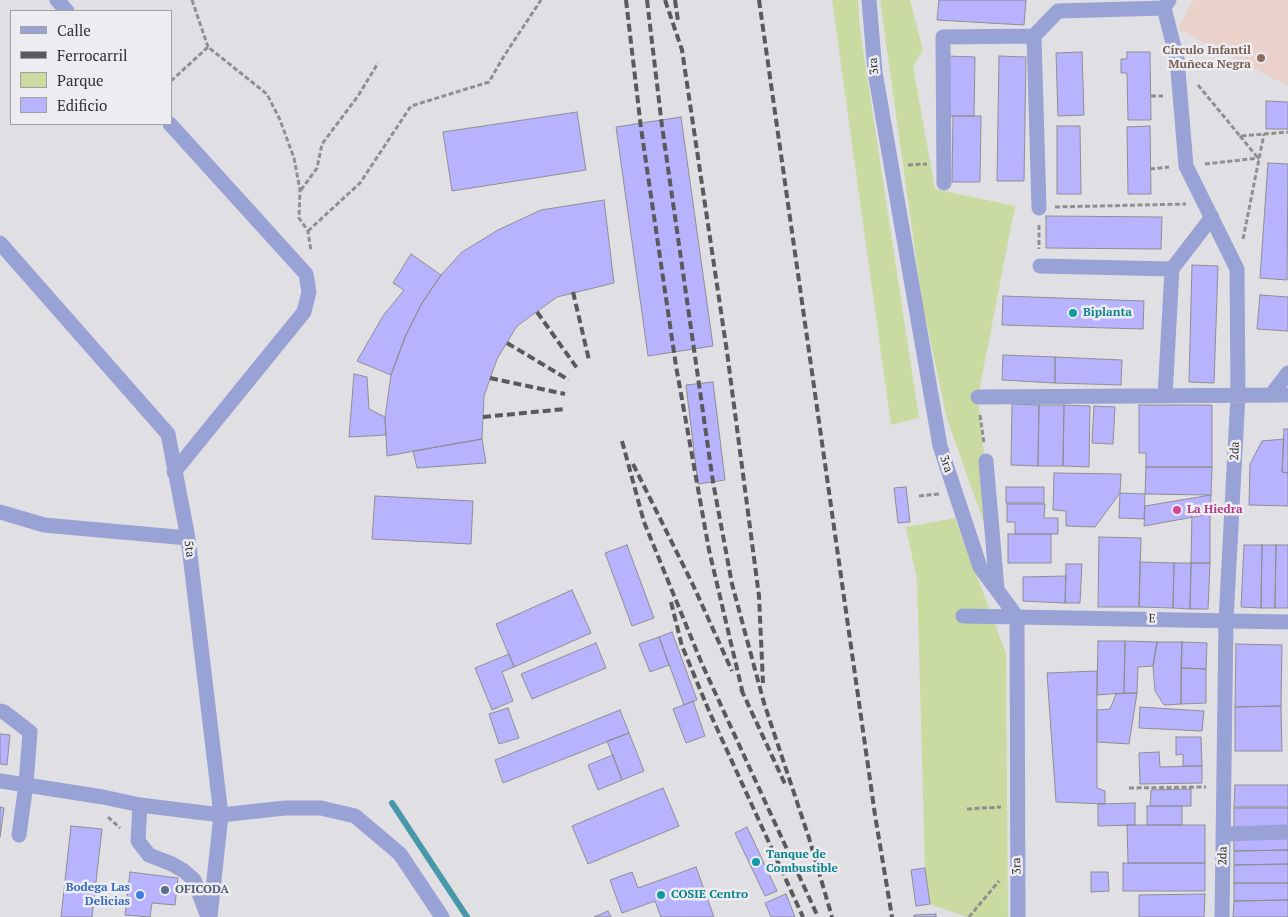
<!DOCTYPE html>
<html>
<head>
<meta charset="utf-8">
<style>
  body { margin:0 }
  #map { position:relative; width:1288px; height:917px; overflow:hidden; background:#e0e0e4; font-family:"PT Serif",serif }
  canvas { display:block }
  .legend { position:absolute; left:10px; top:10px; width:162px; height:115px; box-sizing:border-box; background:#ededf1; border:1px solid #a1a1a4; margin:0; padding:6px 9px; list-style:none; font-size:15px; color:#303031 }
  .legend li { display:flex; align-items:center; gap:10px; height:25px }
  .legend b { width:25px; border:1px solid #a1a1a4 }
</style>
</head>
<body>
<div id="map">
<canvas width="1288" height="917"></canvas>
<ul class="legend">
<li><b style="height:6px;background:#99a2d5"></b>Calle</li>
<li><b style="height:6px;background:#5a5a5c"></b>Ferrocarril</li>
<li><b style="height:14px;background:#c9dba1"></b>Parque</li>
<li><b style="height:14px;background:#b7b3ff"></b>Edificio</li>
</ul>
</div>
<script>
const c = document.querySelector('canvas').getContext('2d');
c.lineJoin = 'round';
function fillPath(path, color) { c.fillStyle = color; c.fill(path, 'evenodd'); }
const shape = rows => new Path2D(rows.map(r => 'M' + r).join(''));
function stroke(path, color, width, dash) { c.strokeStyle = color; c.lineWidth = width; c.lineCap = dash ? 'butt' : 'round'; c.setLineDash(dash || []); c.stroke(path); }
function drawText(font, color, halo, rows, align = 'center') {
  c.font = font + ' "PT Serif",serif'; c.lineWidth = 5; c.setLineDash([]); c.textBaseline = 'middle'; c.strokeStyle = halo; c.fillStyle = color; for (const [text, x, y, turn = 0] of rows) {
    c.save(); c.translate(x, y); c.rotate((+turn || 0) * Math.PI / 180); c.textAlign = isNaN(turn) ? turn : align; if (halo) c.strokeText(text, 0, 0); c.fillText(text, 0, 0); c.restore();
  }
}
const education = shape([
  [1193,0,1288,0,1288,86,1178,29]
]);
const green = shape([
  [832,0,858,0,860,29,919,418,891,425],
  [880,0,910,0,923,50,913,66,935,189,1015,206,978,397,994,551,947,419,922,301],
  [955,518,1006,653,1008,917,967,917,930,904,925,868,917,580,906,527]
]);
const stream = shape([
  [392,803,467,917]
]);
const building = shape([
  [939,0,1026,0,1024,25,937,20,939,0],
  [1082,52,1084,115,1058,116,1056,53,1082,52],
  [1127,52,1150,52,1151,120,1128,120,1127,73,1121,73,1121,59,1127,59,1127,52],
  [947,56,975,57,974,116,946,116,947,56],
  [999,56,1026,57,1024,181,997,181,999,56],
  [1266,101,1288,102,1288,129,1266,129,1266,101],
  [577,112,586,170,452,191,443,132,577,112],
  [953,116,981,116,980,182,952,182,953,116],
  [681,117,713,346,648,356,616,127,681,117],
  [1057,126,1080,126,1081,194,1057,194,1057,126],
  [1150,126,1151,194,1128,194,1127,127,1150,126],
  [1268,163,1288,164,1287,280,1260,278,1268,163],
  [604,200,614,283,557,297,517,326,497,359,484,396,482,439,387,456,385,417,391,375,405,337,422,303,441,275,462,252,498,230,541,210,604,200],
  [1046,216,1162,217,1161,249,1046,248,1046,216],
  [411,254,441,275,422,303,405,337,391,375,357,361,383,316,404,290,393,283,411,254],
  [1192,265,1218,266,1214,383,1189,382,1192,265],
  [1260,295,1288,297,1288,331,1257,329,1260,295],
  [1003,296,1144,301,1143,329,1002,325,1003,296],
  [1003,355,1055,357,1055,383,1002,380,1003,355],
  [1055,357,1122,360,1121,385,1055,383,1055,357],
  [354,374,367,377,369,409,385,417,386,435,349,437,354,374],
  [713,382,725,480,698,484,686,385,713,382],
  [1012,404,1039,405,1038,466,1011,465,1012,404],
  [1039,405,1064,405,1063,466,1038,466,1039,405],
  [1064,405,1090,406,1089,467,1063,466,1064,405],
  [1139,405,1212,405,1212,467,1146,467,1146,453,1139,453,1139,405],
  [1094,406,1115,407,1113,444,1092,443,1094,406],
  [1284,429,1288,429,1288,473,1282,472,1284,429],
  [482,439,486,463,417,468,413,451,482,439],
  [1284,439,1282,472,1288,473,1288,506,1249,505,1250,464,1262,441,1284,439],
  [1146,467,1212,467,1211,495,1145,494,1146,467],
  [1054,473,1121,474,1120,493,1095,527,1066,526,1066,511,1053,510,1054,473],
  [906,487,910,522,898,523,894,488,906,487],
  [1006,487,1044,487,1044,503,1006,503,1006,487],
  [1120,493,1145,494,1144,519,1119,518,1120,493],
  [1211,495,1210,514,1144,526,1145,506,1211,495],
  [375,496,473,501,471,544,372,539,375,496],
  [1007,504,1045,504,1044,518,1058,518,1058,534,1015,534,1015,522,1007,522,1007,504],
  [1192,512,1210,514,1210,563,1191,563,1192,512],
  [1008,534,1051,534,1051,563,1008,563,1008,534],
  [1099,537,1141,538,1139,607,1098,607,1099,537],
  [627,545,654,618,632,626,605,553,627,545],
  [1244,545,1262,545,1261,608,1241,607,1244,545],
  [1262,545,1276,545,1275,608,1261,608,1262,545],
  [1276,545,1288,545,1288,608,1275,608,1276,545],
  [1140,562,1174,563,1173,608,1139,607,1140,562],
  [1174,563,1191,563,1190,609,1173,608,1174,563],
  [1191,563,1210,563,1208,609,1190,609,1191,563],
  [1066,564,1082,564,1080,603,1065,603,1066,564],
  [1066,576,1065,603,1023,601,1023,577,1066,576],
  [572,590,591,633,514,667,496,624,572,590],
  [672,632,697,700,684,705,659,637,672,632],
  [659,637,669,665,650,672,639,644,659,637],
  [1098,641,1125,641,1124,693,1097,695,1098,641],
  [1125,641,1157,642,1153,666,1138,667,1137,693,1124,693,1125,641],
  [1157,642,1182,642,1181,704,1164,705,1155,691,1153,666,1157,642],
  [1182,642,1207,643,1206,669,1181,668,1182,642],
  [596,643,606,668,532,699,521,674,596,643],
  [1236,644,1282,645,1281,706,1235,707,1236,644],
  [509,654,514,667,502,672,513,701,492,710,475,668,509,654],
  [1181,668,1206,669,1206,703,1181,704,1181,668],
  [1097,671,1097,788,1105,791,1105,804,1056,802,1047,673,1097,671],
  [1137,693,1129,744,1097,742,1097,710,1110,709,1116,694,1137,693],
  [693,701,705,736,686,743,673,709,693,701],
  [1281,706,1282,751,1235,751,1235,707,1281,706],
  [1140,707,1204,711,1202,731,1139,728,1140,707],
  [508,708,519,738,499,744,489,714,508,708],
  [620,710,629,733,503,783,495,760,620,710],
  [629,733,644,771,622,780,607,741,629,733],
  [0,734,10,735,7,765,0,764,0,734],
  [1176,737,1201,737,1202,766,1183,766,1183,754,1176,755,1176,737],
  [1159,752,1160,767,1202,766,1202,783,1140,784,1139,753,1159,752],
  [613,755,622,780,598,790,588,765,613,755],
  [1235,785,1288,785,1288,807,1234,807,1235,785],
  [663,788,679,826,588,864,572,826,663,788],
  [1191,789,1191,806,1150,806,1151,790,1191,789],
  [1135,803,1135,825,1098,826,1098,804,1135,803],
  [1147,806,1182,806,1182,825,1147,825,1147,806],
  [0,807,4,808,0,837,0,807],
  [1234,808,1288,808,1288,829,1234,829,1234,808],
  [1127,825,1205,825,1205,863,1128,863,1127,825],
  [71,826,102,829,92,917,61,917,71,826],
  [747,827,777,891,765,896,735,833,747,827],
  [1288,834,1288,850,1234,851,1234,836,1288,834],
  [1288,850,1288,864,1234,865,1234,851,1288,850],
  [1123,863,1205,863,1205,891,1123,891,1123,863],
  [1288,864,1288,883,1234,883,1234,865,1288,864],
  [696,867,714,917,661,917,655,901,622,913,610,880,632,872,638,888,696,867],
  [925,868,930,904,916,906,911,870,925,868],
  [130,872,178,878,175,905,152,903,150,917,125,915,130,872],
  [1091,872,1108,872,1109,891,1091,892,1091,872],
  [1234,883,1288,883,1288,900,1234,901,1234,883],
  [786,894,795,917,771,917,765,903,786,894],
  [1205,894,1204,917,1139,917,1139,895,1205,894],
  [1288,900,1288,917,1233,917,1234,901,1288,900],
  [608,911,611,917,594,917,608,911],
  [936,914,936,917,914,917,914,915,936,914]
]);
const path = shape([
  [192,0,208,47],
  [171,81,208,47,267,94,280,120,294,158,300,190,299,218,308,231,311,251],
  [1198,85,1240,136,1288,132],
  [1151,96,1163,96],
  [1240,136,1258,158],
  [1205,164,1259,158],
  [908,165,927,164],
  [1150,169,1169,167],
  [301,190,317,168,322,144,358,96,378,63],
  [1055,207,1186,204],
  [1039,225,1039,249],
  [308,231,360,183,411,106,489,82,504,56,541,0],
  [1243,239,1264,134],
  [980,415,984,443],
  [919,496,939,494],
  [1129,788,1206,787],
  [967,809,1001,807],
  [108,817,120,828],
  [969,917,999,881]
]);
const minor = shape([
  [57,0,67,11],
  [869,0,875,72,940,446,980,567,1017,617,1018,917],
  [1169,0,1164,8,1177,59,1186,166,1237,269,1238,395,1226,620,1222,917],
  [1034,36,1039,208],
  [170,124,306,274,309,292,304,312,174,472],
  [944,183,943,37,1034,36,1058,11,1164,8],
  [0,243,168,434,188,538,221,815,210,917],
  [1040,266,1172,269],
  [1271,395,1288,373],
  [1165,396,1172,269,1212,217],
  [978,397,1288,395],
  [986,461,997,589],
  [0,512,44,525,188,538],
  [963,616,1288,622],
  [0,711,4,712,30,732,26,784,19,835],
  [0,781,103,797,140,805,221,815,285,808,321,808,355,816,400,854,442,917],
  [140,805,138,841,149,855,172,864,184,871,194,880,208,917],
  [1224,834,1288,832]
]);
const rail = shape([
  [626,0,641,128,676,366,709,550,743,694],
  [647,0,662,126,713,482,732,584,764,703,809,838,832,917],
  [665,0,682,50,727,352,759,596,763,683],
  [675,0,678,21],
  [759,0,875,815,892,917],
  [573,292,589,360],
  [537,312,577,368],
  [507,343,569,380],
  [490,378,565,394],
  [483,417,565,409],
  [622,441,644,522,702,664,818,917],
  [633,464,693,585,732,671],
  [671,602,682,646,709,711,803,917],
  [741,689,785,784]
]);
const markers = [
  [1261,58,5,"#8d6e63"],
  [1073,313,5,"#0f9aa8"],
  [1177,510,5,"#d1479c"],
  [756,862,5,"#0f9aa8"],
  [165,890,5,"#5c6f8a"],
  [140,895,5,"#3f7fe0"],
  [661,895,5,"#0f9aa8"]
];
const educationNames = [
  ["Círculo Infantil",1251,51],
  ["Muñeca Negra",1251,65]
];
const streetNames = [
  ["3ra",874,66,-96],
  ["2da",1235,451,-87],
  ["3ra",946,464,71],
  ["5ta",189,549,83],
  ["E",1152,619,1],
  ["2da",1223,856,-89],
  ["3ra",1017,866,-91]
];
const cultureNames = [
  ["Biplanta",1083,313],
  ["Tanque de",766,855],
  ["Combustible",766,869],
  ["COSIE Centro",671,895]
];
const hotelNames = [
  ["La Hiedra",1187,510]
];
const shopNames = [
  ["Bodega Las",130,888],
  ["Delicias",130,902]
];
const serviceNames = [
  ["OFICODA",175,890]
];
fillPath(education, '#ead1ca');
fillPath(green, '#c9dba1');
stroke(stream, '#4998aa', 6);
fillPath(building, '#b7b3ff');
stroke(building, '#8e8e91', 1);
stroke(path, '#8f8f91', 3, [5, 2.5]);
stroke(minor, '#99a2d5', 15);
stroke(rail, '#5a5a5c', 4, [8, 4]);
for (const [x, y, r, color] of markers) { const dot = new Path2D(); dot.arc(x, y, r, 0, 2 * Math.PI); c.fillStyle = color; c.fill(dot); stroke(dot, '#ededf1', 2); }
drawText('bold 12px', '#785e54', '#ededf1', educationNames, 'right');
drawText('12px', '#303031', '#ededf1', streetNames);
drawText('bold 12px', '#0d838f', '#ededf1', cultureNames, 'left');
drawText('bold 12px', '#b23c85', '#ededf1', hotelNames, 'left');
drawText('bold 12px', '#366cbe', '#ededf1', shopNames, 'right');
drawText('bold 12px', '#4e5e75', '#ededf1', serviceNames, 'left');
</script>
</body>
</html>
